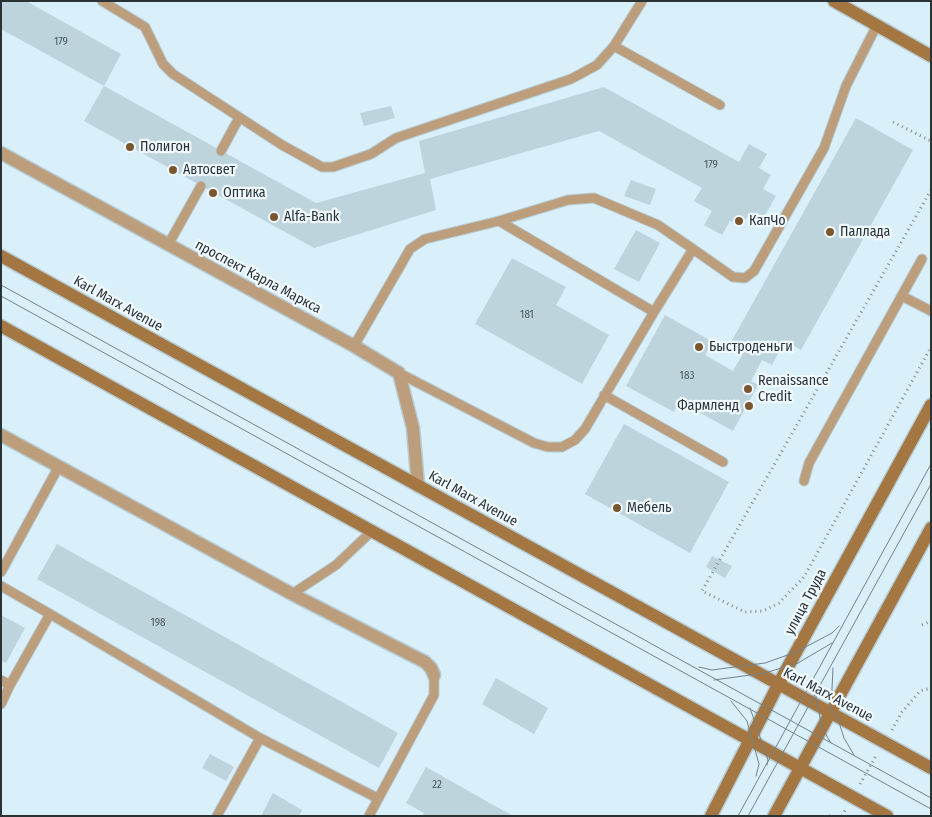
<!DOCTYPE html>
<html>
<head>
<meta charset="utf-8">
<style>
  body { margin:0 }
  #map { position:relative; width:932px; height:817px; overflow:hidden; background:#d9f0fa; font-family:"Fira Sans Condensed",sans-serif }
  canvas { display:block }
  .frame { position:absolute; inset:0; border:2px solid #293235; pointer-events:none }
</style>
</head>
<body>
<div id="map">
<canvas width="932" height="817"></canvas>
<div class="frame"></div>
</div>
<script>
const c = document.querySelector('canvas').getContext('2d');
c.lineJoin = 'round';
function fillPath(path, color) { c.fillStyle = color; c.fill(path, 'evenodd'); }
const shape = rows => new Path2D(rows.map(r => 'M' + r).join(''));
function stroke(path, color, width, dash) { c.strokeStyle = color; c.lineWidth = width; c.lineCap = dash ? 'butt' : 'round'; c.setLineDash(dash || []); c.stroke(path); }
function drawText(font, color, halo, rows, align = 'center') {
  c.font = font + ' "Fira Sans Condensed",sans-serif'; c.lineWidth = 4.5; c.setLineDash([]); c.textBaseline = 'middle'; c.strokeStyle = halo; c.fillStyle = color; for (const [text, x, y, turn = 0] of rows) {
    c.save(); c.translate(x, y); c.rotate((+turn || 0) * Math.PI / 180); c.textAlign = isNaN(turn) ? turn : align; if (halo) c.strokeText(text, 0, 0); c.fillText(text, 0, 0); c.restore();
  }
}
const building = shape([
  [1,1,26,1,121,54,104,86,316,203,425,173,419,141,604,87,739,162,749,144,767,154,759,168,771,175,763,189,776,196,760,224,747,217,741,227,730,221,722,235,704,225,712,211,694,201,702,188,599,131,430,179,436,210,314,248,84,121,104,86,1,29],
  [391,106,395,118,364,126,360,113],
  [856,118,913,150,801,350,785,341,772,365,762,360,751,381,758,385,733,431,679,401,674,412,626,386,665,315,713,342,705,355,733,371,745,350,731,342],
  [631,180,656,189,650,205,624,196],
  [636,230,660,243,639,282,614,269],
  [512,258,566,287,556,305,609,335,582,384,475,324],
  [624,424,729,482,690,553,585,494],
  [57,544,398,733,379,768,37,579],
  [712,556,732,566,725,578,706,567],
  [1,615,25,628,6,663,1,661],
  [496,678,548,708,534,734,482,704],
  [210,754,234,767,226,781,202,768],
  [426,767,513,816,422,816,424,813,406,803],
  [273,793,302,810,299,816,261,816]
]);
const path = shape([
  [893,122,931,141],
  [931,190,702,591,745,612,763,611,779,603,804,577,931,347],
  [922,625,931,621],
  [892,730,902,712,920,691,931,688],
  [860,784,877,754],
  [829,816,832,816],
  [842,816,846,808]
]);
const service = shape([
  [102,1,145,27,163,64,173,74,282,145,322,167,333,167,371,154,396,138,571,79,597,65,614,46,720,105],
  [614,46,642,1],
  [221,151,239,118],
  [168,245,201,186],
  [693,249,733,277,745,278,754,271,824,148,846,86,877,25],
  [902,296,931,311],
  [354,346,410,249,425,239,499,221,654,312,693,249,658,225,594,198,568,200,499,221],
  [399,373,534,443,548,447,562,447,575,440,585,429,654,312],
  [604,395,723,462],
  [804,481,809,463,922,259],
  [1,572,58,468],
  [1,586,50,614],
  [292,594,336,565,372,531],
  [1,680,10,685,50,614,260,738,377,798],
  [1,704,10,685],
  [217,816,260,738],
  [369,816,434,695,434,675]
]);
const minor = shape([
  [1,153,354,346,399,373,413,428,418,486],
  [1,435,292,594,425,662,431,668,434,675]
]);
const secondary = shape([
  [834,1,931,56],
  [1,256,931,768],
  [1,326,887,816],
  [711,816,778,685,931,405],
  [774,816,931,528]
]);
const tram = shape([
  [1,285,931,798],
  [1,296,931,809],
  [699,667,712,670,765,663,796,652,832,633,839,626],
  [833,668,831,710,837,716,844,738,854,755],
  [714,680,765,673,788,666,798,663,832,643],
  [815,692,822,728,831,743],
  [731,701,747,721,759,764,756,776],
  [750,708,768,760,767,765],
  [738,816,931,464],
  [748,816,931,484]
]);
const markers = [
  [130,147,5,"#79562e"],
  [173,170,5,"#79562e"],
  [213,193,5,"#79562e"],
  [274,217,5,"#79562e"],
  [739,221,5,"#79562e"],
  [830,232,5,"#79562e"],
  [699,347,5,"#79562e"],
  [748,389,5,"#79562e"],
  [749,406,5,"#79562e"],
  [617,508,5,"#79562e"]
];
const numberNames = [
  ["179",61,42],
  ["179",711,165],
  ["181",527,315],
  ["183",687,376],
  ["198",158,623],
  ["22",437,785]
];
const poiNames = [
  ["Полигон",140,147],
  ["Автосвет",183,170],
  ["Оптика",223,193],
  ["Alfa-Bank",284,217],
  ["КапЧо",749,221],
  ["Паллада",840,232],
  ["Быстроденьги",709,347],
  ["Renaissance",758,381],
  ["Credit",758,397],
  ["Фармленд",739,406,"right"],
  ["Мебель",627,508]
];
const streetNames = [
  ["проспект Карла Маркса",258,277,28],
  ["Karl Marx Avenue",118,304,29],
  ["Karl Marx Avenue",473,499,29],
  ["улица Труда",806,602,-62],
  ["Karl Marx Avenue",828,695,28]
];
fillPath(building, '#bdd4dd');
stroke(service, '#b6cad3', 11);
stroke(minor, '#b6cad3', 15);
stroke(secondary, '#b6cad3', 15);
stroke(path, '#7d8c93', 3, [1, 4]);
stroke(service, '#bd9e7c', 9);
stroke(minor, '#bd9e7c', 12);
stroke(secondary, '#a47742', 12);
stroke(tram, '#738288', 1);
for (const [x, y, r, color] of markers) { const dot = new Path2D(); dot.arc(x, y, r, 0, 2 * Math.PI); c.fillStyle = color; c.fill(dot); stroke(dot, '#f1fafe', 2); }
drawText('11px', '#4e5a5f', null, numberNames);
drawText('14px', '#293235', '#f1fafe', poiNames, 'left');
drawText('14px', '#293235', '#f1fafe', streetNames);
</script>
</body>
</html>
